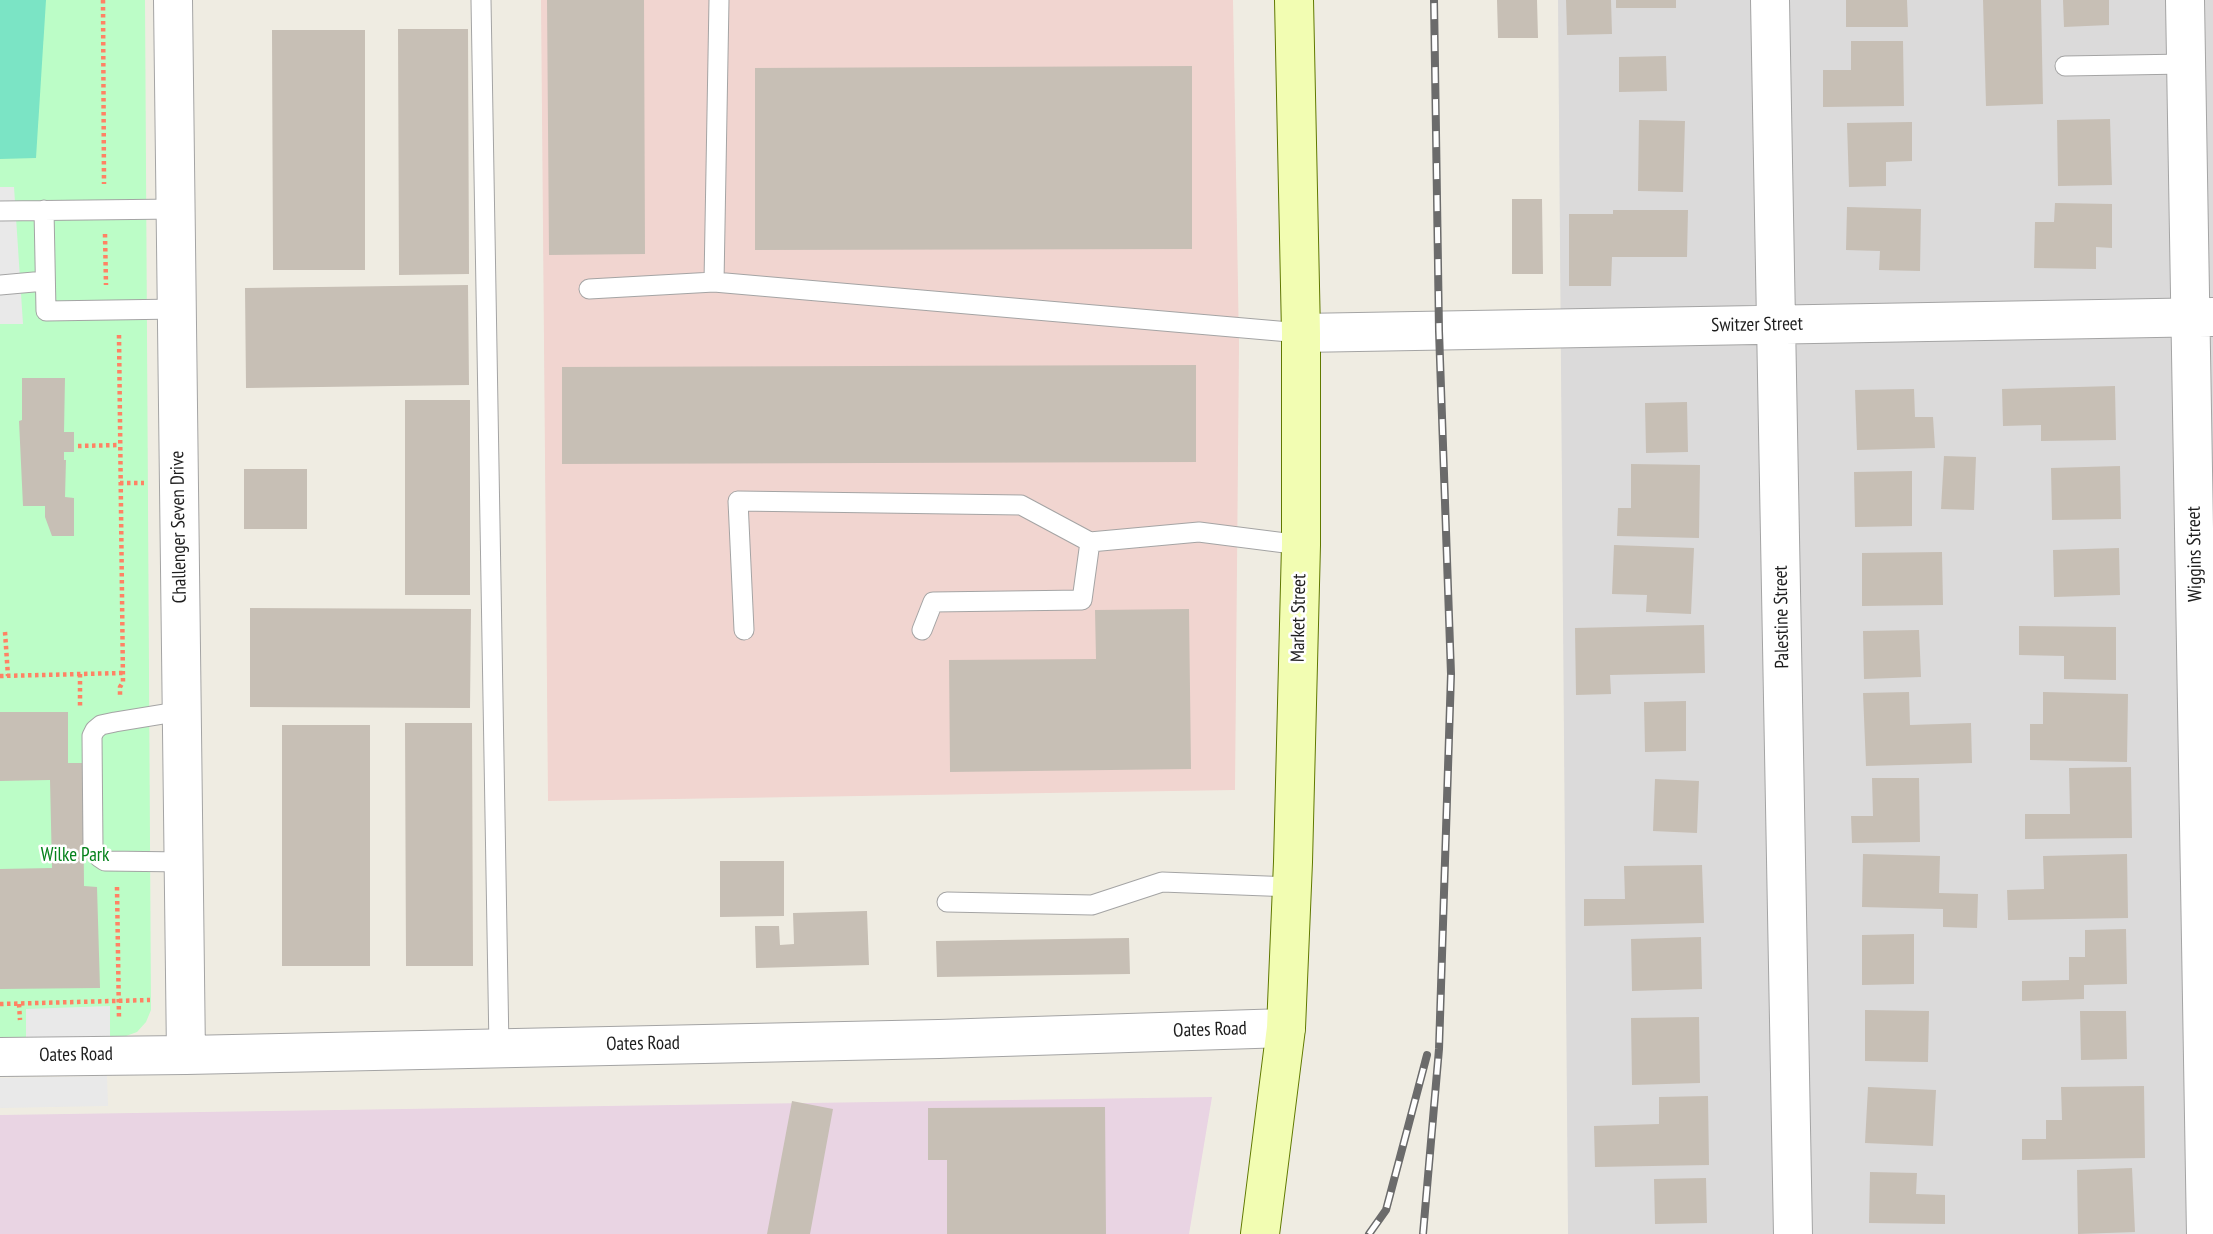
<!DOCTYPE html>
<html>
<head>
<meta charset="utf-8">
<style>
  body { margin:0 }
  canvas { display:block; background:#efece2 }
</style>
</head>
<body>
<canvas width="2213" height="1234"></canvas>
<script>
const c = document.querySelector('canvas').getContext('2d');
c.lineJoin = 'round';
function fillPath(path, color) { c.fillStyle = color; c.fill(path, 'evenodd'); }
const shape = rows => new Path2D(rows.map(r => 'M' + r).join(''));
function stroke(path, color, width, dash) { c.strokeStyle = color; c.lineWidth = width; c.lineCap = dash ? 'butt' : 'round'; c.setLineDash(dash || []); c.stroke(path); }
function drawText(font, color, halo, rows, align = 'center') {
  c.font = font + ' "PT Sans Narrow",sans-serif'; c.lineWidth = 5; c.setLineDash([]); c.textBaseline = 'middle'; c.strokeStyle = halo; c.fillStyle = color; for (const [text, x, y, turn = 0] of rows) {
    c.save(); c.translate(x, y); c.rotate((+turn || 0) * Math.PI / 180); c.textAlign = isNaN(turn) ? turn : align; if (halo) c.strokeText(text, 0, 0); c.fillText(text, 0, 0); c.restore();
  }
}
const residential = shape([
  [1558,0,2213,0,2213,1234,1568,1234]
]);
const commercial = shape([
  [541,0,1233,0,1239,345,1235,790,548,801]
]);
const industrial = shape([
  [1212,1097,1189,1234,0,1234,0,1115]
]);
const park = shape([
  [0,0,145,0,151,1010,146,1022,137,1032,126,1036,0,1039]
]);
const pitch = shape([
  [0,0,46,0,36,158,0,159]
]);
const parking = shape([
  [0,187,14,187,23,324,0,324],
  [110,1006,110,1037,26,1039,26,1009],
  [107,1076,108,1106,0,1108,0,1078]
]);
const building = shape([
  [547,0,644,0,645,254,549,255],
  [1497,0,1537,0,1538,38,1498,38],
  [1566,0,1611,0,1612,34,1567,35],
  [1616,0,1676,0,1676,8,1616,8],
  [1846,0,1907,0,1908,27,1846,27],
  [1983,0,2041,0,2043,104,1986,106],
  [2063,0,2109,0,2109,25,2064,27],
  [398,29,468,29,469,274,399,275],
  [272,30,365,30,365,270,273,270],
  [1851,41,1903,41,1904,106,1823,107,1823,70,1851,70],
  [1666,56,1667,91,1619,92,1619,57],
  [1192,66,1192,249,755,250,755,68],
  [2110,119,2112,185,2058,186,2057,120],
  [1639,120,1685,121,1683,192,1638,191],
  [1912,122,1912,161,1886,162,1886,186,1849,187,1847,123],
  [1512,199,1542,199,1543,274,1512,274],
  [2055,203,2112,204,2112,248,2096,247,2096,269,2034,268,2035,222,2054,222],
  [1847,207,1921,209,1920,271,1879,270,1880,251,1846,250],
  [1613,210,1688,210,1687,257,1612,257,1611,286,1569,286,1569,214,1613,214],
  [468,285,469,385,246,388,245,288],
  [1196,365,1196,462,562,464,562,367],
  [22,378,65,378,64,432,74,432,74,452,64,452,64,460,66,460,65,497,74,498,74,536,52,536,45,517,45,506,23,506,19,421,22,420],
  [2115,386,2116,440,2041,441,2041,425,2003,426,2002,389],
  [1914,389,1915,417,1933,417,1935,448,1857,450,1855,390],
  [405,400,470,400,470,595,405,595],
  [1687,402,1688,452,1646,453,1645,403],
  [1944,456,1976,457,1974,510,1941,509],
  [1631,464,1700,465,1699,538,1617,536,1618,508,1631,508],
  [2120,466,2121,519,2052,520,2051,468],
  [244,469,307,469,307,529,244,529],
  [1912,471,1912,526,1855,527,1854,472],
  [1614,545,1694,548,1691,614,1646,612,1647,595,1612,594],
  [2119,548,2120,595,2054,597,2053,550],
  [1942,552,1943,605,1862,606,1862,553],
  [250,608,471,609,470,708,250,707],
  [1189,609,1191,769,950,772,949,660,1096,659,1095,610],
  [1704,625,1705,673,1610,675,1611,694,1576,695,1575,628],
  [2019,626,2116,627,2116,680,2064,679,2064,656,2019,655],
  [1919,630,1921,677,1864,679,1863,631],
  [1909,692,1910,725,1971,723,1972,763,1866,766,1863,693],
  [2043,692,2128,694,2127,762,2030,760,2030,724,2043,724],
  [1686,701,1686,751,1645,752,1644,702],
  [0,712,68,712,68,763,83,763,84,886,97,887,100,988,0,989,0,869,52,868,50,780,0,781],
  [405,723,472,723,473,966,406,966],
  [282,725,370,725,370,966,282,966],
  [2131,767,2132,838,2025,839,2025,814,2070,814,2069,768],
  [1872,778,1919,778,1920,842,1852,843,1851,816,1873,816],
  [1655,779,1699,781,1697,833,1653,831],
  [1863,854,1940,856,1939,893,1978,894,1977,928,1943,927,1943,909,1862,907],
  [2127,854,2128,918,2008,920,2007,890,2044,889,2043,856],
  [720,861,784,861,784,916,720,917],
  [1702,865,1704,923,1584,926,1584,899,1625,899,1624,866],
  [867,911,869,965,756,968,755,926,779,926,780,945,794,944,793,913],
  [2126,929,2127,984,2084,985,2084,999,2022,1001,2022,981,2069,980,2069,957,2085,957,2085,930],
  [1914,934,1914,984,1862,985,1862,935],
  [1701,937,1702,989,1632,991,1631,939],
  [1129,938,1130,974,937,977,936,941],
  [1865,1010,1929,1011,1928,1062,1865,1061],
  [2080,1011,2126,1011,2127,1059,2081,1060],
  [1699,1017,1700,1083,1632,1085,1631,1018],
  [2144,1086,2145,1158,2022,1160,2022,1139,2046,1139,2046,1120,2062,1120,2061,1087],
  [1868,1087,1936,1090,1933,1146,1865,1143],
  [1708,1096,1709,1165,1595,1167,1594,1126,1659,1124,1659,1097],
  [792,1101,833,1109,810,1234,767,1234],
  [1105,1107,1106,1234,947,1234,947,1160,928,1160,928,1108],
  [2132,1168,2135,1232,2078,1234,2077,1170],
  [1870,1172,1917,1173,1916,1194,1945,1195,1945,1224,1869,1223],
  [1706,1178,1707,1223,1655,1224,1654,1179]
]);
const path = shape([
  [103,0,104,184],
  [105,234,106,285],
  [119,335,123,682,120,687,120,696],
  [78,446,120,445],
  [120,483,144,483],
  [5,632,8,676],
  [80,674,80,708],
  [0,676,123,673],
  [117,887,119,1019],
  [0,1004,150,1000],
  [19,1004,20,1020]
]);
const lane = shape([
  [481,0,499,1047],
  [2065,66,2186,64],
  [44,210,46,311,177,309],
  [0,211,176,209],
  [714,282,719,0],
  [0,285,45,281],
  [589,289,714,282,1301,333],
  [744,630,738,501,1021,505,1090,542,1199,532,1301,545],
  [922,630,933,602,1082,600,1090,542],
  [182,711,115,722,101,725,95,730,92,736,93,848,99,857,105,861,184,862],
  [947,902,1092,905,1162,882,1292,887]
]);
const street = shape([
  [173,0,186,1055],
  [1770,0,1793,1234],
  [2185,0,2206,1234],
  [1301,333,2213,317],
  [0,1057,186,1055,939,1039,1286,1028]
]);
const secondary = shape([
  [1260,1234,1286,1028,1293,862,1301,545,1301,333,1294,0]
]);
const rail = shape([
  [1369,1234,1386,1210,1427,1055],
  [1423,1234,1439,1049,1451,674,1439,331,1434,0]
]);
const streetNames = [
  ["Switzer Street",1757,325,-1],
  ["Challenger Seven Drive",179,527,-91],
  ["Wiggins Street",2195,554,-91],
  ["Palestine Street",1782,617,-91],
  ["Market Street",1299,618,-89],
  ["Oates Road",1210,1030,-2],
  ["Oates Road",643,1044,-1],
  ["Oates Road",76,1055,-1]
];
const parkNames = [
  ["Wilke Park",75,856]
];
fillPath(residential, '#dbdada');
fillPath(commercial, '#f1d5d0');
fillPath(industrial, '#e9d4e3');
fillPath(park, '#bcfdc7');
fillPath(pitch, '#7be4c5');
fillPath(parking, '#e9e9e9');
fillPath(building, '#c7bfb5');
stroke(lane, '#a4a4a4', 21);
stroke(street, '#a4a4a4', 40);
stroke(secondary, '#607900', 40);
stroke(path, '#ff8264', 4.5, [3.5, 3.5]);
stroke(lane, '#fff', 19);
stroke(street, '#fff', 38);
stroke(secondary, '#f2fdb2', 38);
stroke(rail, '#6b6b6b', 8);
stroke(rail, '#fff', 5, [16]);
drawText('19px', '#1d1d1d', '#fff', streetNames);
drawText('19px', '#04821b', '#fff', parkNames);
</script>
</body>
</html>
